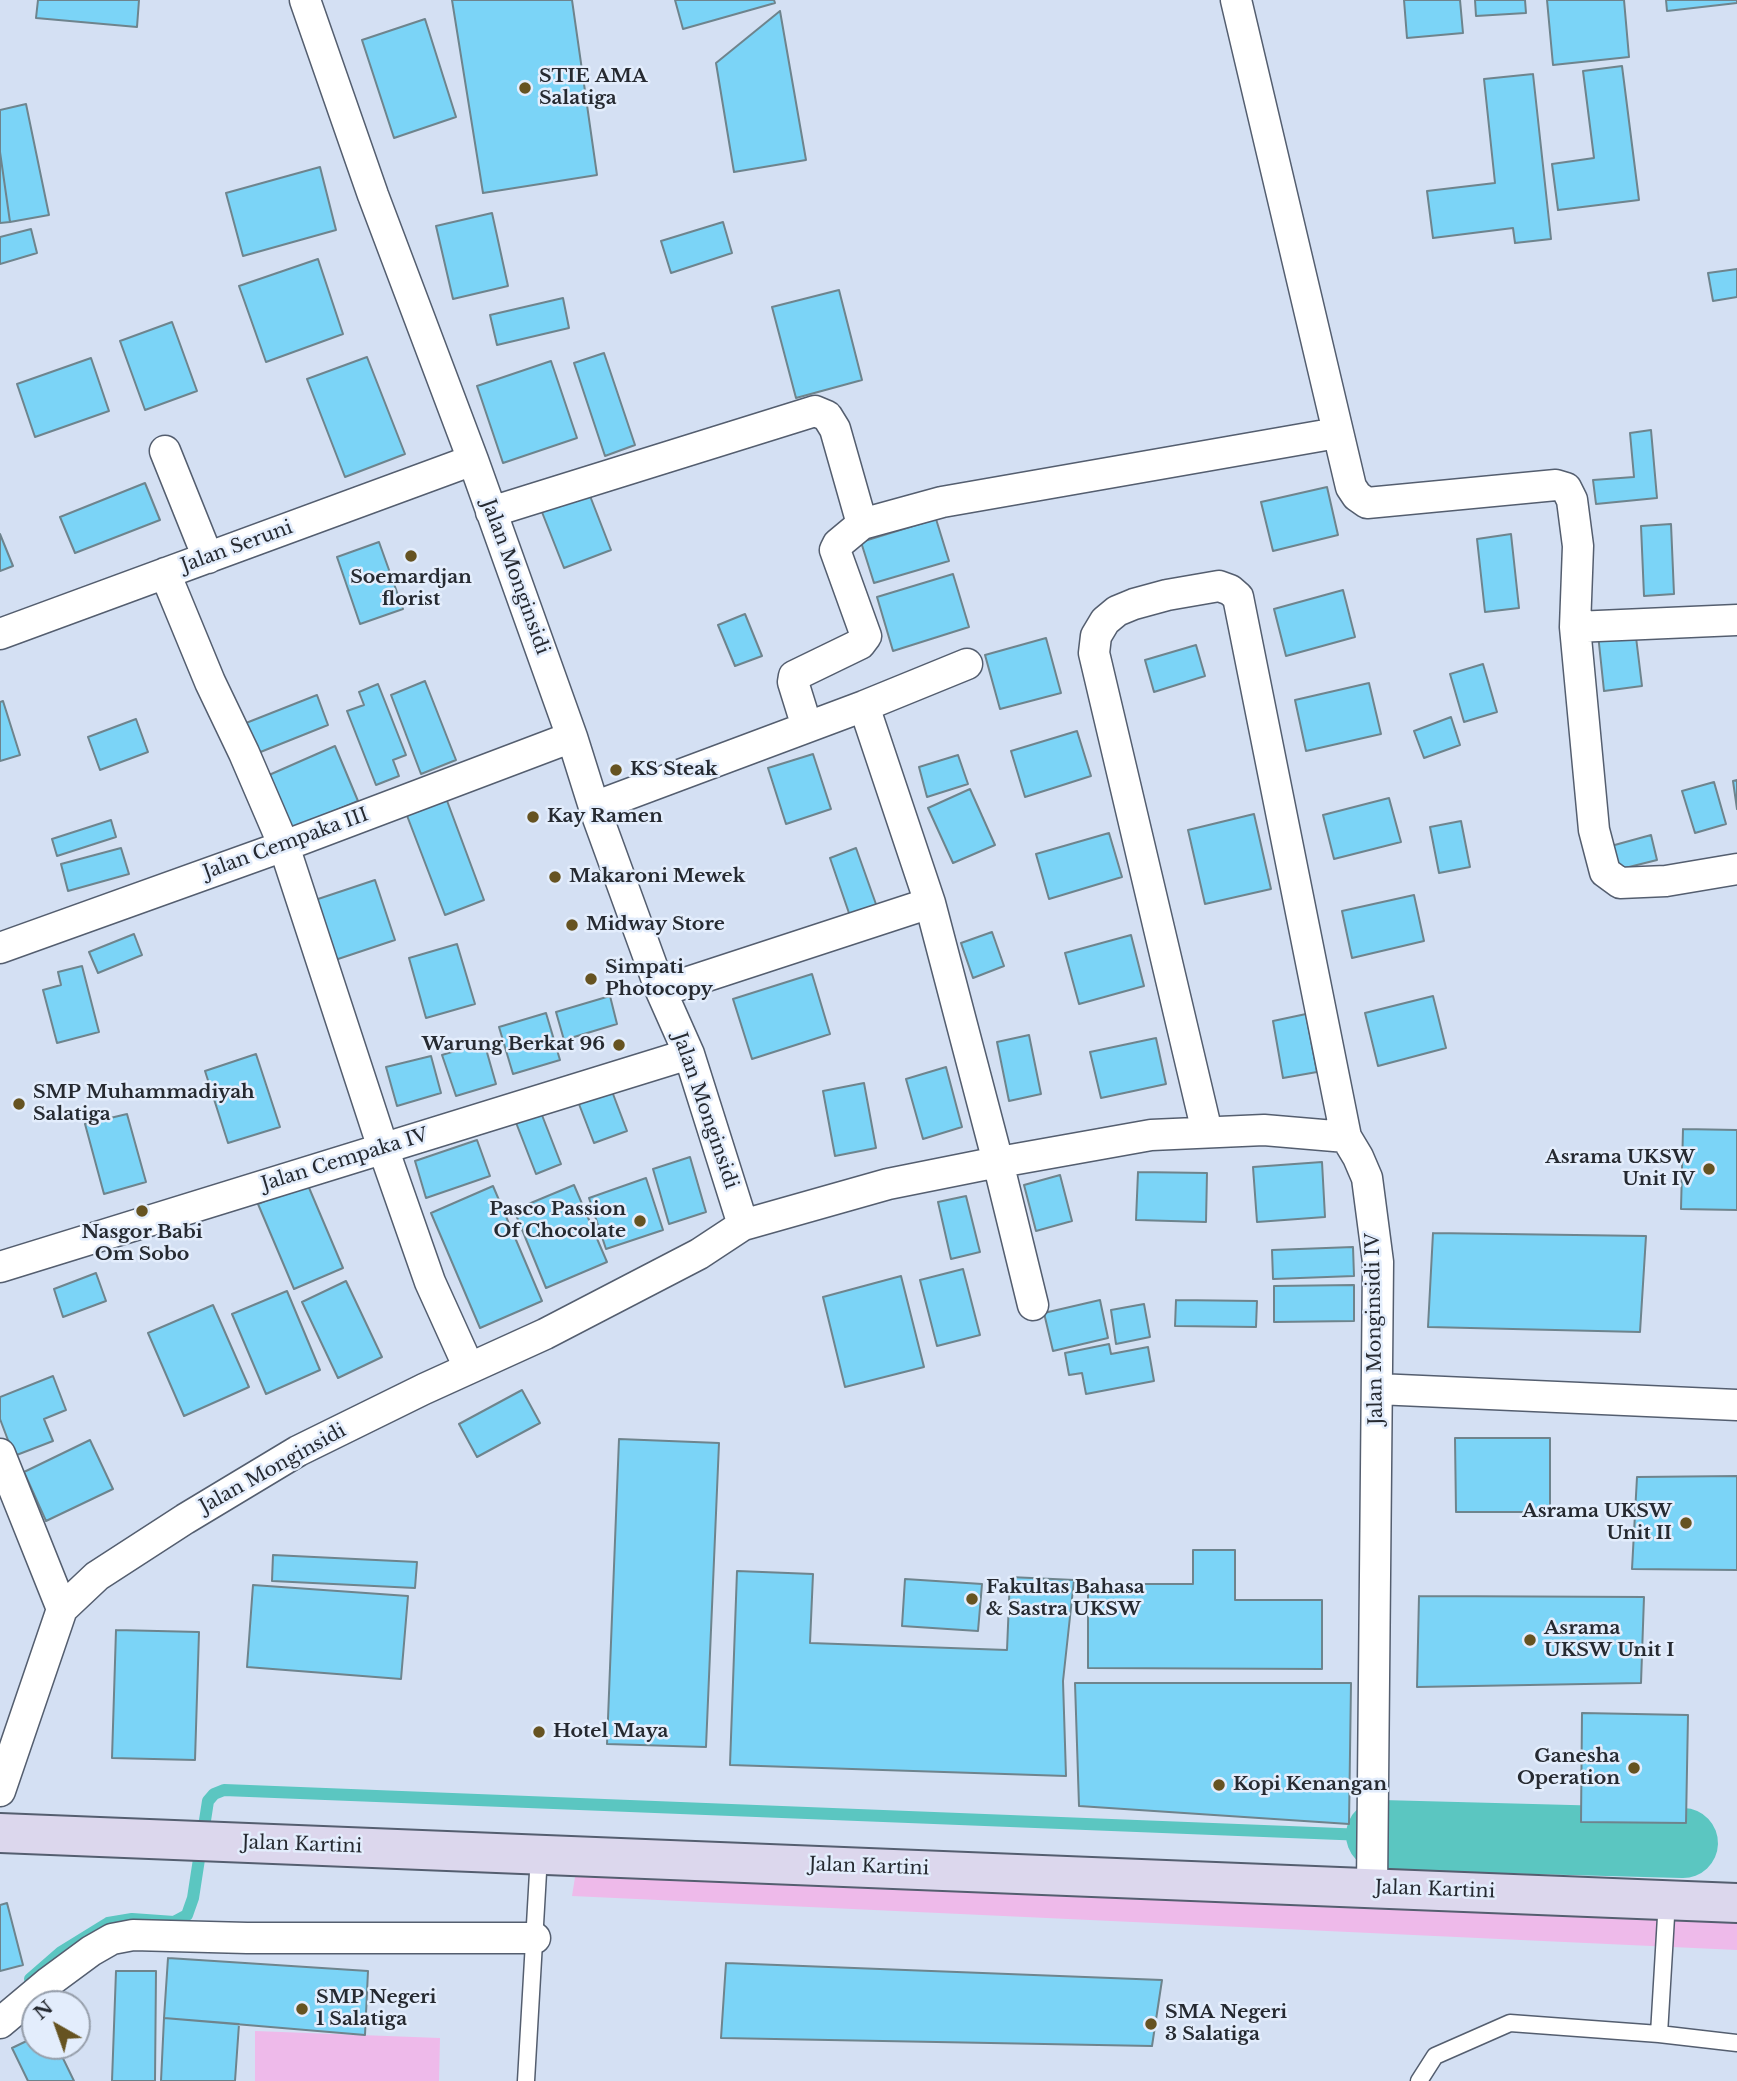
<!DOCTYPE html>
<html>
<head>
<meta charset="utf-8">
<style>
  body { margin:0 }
  #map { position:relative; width:1737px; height:2081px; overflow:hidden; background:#d4e0f3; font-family:"Libre Baskerville",serif }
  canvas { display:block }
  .north { position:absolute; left:21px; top:1990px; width:70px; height:70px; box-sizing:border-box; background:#e3edfc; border:2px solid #979fab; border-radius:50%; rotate:320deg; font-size:19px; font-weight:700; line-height:28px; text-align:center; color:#262a31 }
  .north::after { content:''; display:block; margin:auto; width:24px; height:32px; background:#665321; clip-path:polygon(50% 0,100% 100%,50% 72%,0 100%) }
</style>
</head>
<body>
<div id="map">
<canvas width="1737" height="2081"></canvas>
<div class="north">N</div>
</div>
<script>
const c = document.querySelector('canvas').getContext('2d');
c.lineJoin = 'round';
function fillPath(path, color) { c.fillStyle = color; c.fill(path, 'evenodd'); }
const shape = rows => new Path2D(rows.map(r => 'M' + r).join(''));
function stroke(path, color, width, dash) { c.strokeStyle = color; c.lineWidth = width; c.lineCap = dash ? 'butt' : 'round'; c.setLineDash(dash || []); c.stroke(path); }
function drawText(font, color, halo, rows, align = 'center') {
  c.font = font + ' "Libre Baskerville",serif'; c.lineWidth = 5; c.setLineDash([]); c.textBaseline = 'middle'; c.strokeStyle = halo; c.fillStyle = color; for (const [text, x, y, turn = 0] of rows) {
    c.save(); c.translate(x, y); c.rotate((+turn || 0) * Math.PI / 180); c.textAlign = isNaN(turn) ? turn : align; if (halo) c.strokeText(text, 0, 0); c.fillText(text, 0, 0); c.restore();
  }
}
const green = shape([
  [576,1871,1737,1916,1737,1950,572,1896],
  [255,2031,440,2038,439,2081,255,2081]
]);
const stream = shape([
  [30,1979,61,1952,108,1923,132,1919,174,1922,187,1915,193,1898,208,1801,214,1794,224,1790,1365,1835]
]);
const river = shape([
  [1381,1835,1683,1843]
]);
const building = shape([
  [38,0,139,0,137,27,36,18,38,0],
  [452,0,572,0,597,175,483,193,452,0],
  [675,0,774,0,775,3,683,29,675,0],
  [1404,0,1460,0,1463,33,1407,38,1404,0],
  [1475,0,1525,0,1526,13,1476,16,1475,0],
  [1547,0,1624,0,1629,57,1553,65,1547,0],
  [1666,0,1737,0,1737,3,1667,11,1666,0],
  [780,11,806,160,734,172,716,63,780,11],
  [425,19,456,117,394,138,362,40,425,19],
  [1622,66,1639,200,1558,210,1552,164,1594,158,1583,71,1622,66],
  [1533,74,1551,239,1515,243,1513,228,1433,238,1427,191,1495,183,1484,79,1533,74],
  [26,104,49,215,10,222,0,152,0,110,26,104],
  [0,152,10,222,0,223,0,152],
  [320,167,336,230,243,256,226,193,320,167],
  [492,213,508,286,453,299,436,226,492,213],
  [723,222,732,253,671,273,661,241,723,222],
  [31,229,37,253,0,264,0,237,31,229],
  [318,259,343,334,266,362,239,286,318,259],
  [1737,269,1737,297,1713,301,1708,273,1737,269],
  [839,290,862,380,796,398,772,307,839,290],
  [563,298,569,328,497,345,490,315,563,298],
  [172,322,197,391,145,410,120,341,172,322],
  [604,353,635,445,605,456,574,363,604,353],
  [367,357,405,454,345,477,307,379,367,357],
  [91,358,109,411,35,437,17,384,91,358],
  [551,361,577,438,503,463,477,386,551,361],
  [1651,430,1657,498,1596,504,1593,480,1634,477,1630,433,1651,430],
  [145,483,160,520,75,553,60,517,145,483],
  [585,483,611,550,564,568,538,502,585,483],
  [1327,487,1338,535,1273,551,1261,502,1327,487],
  [936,519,949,561,874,583,861,542,936,519],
  [1671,524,1674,594,1644,596,1641,526,1671,524],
  [0,534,13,566,0,571,0,534],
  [1511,534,1519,608,1485,612,1477,539,1511,534],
  [379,542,403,609,360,624,337,557,379,542],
  [953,574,969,627,893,651,877,597,953,574],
  [1343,590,1355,637,1286,656,1274,609,1343,590],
  [745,614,762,656,735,666,718,625,745,614],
  [1635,629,1642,686,1604,691,1598,634,1635,629],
  [1046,638,1061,693,1000,709,985,655,1046,638],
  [1196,645,1205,676,1154,692,1145,660,1196,645],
  [1483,664,1497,712,1464,722,1450,674,1483,664],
  [425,681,456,760,421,774,391,695,425,681],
  [1369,683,1381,734,1306,751,1295,700,1369,683],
  [378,684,406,755,393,760,399,776,376,785,347,711,364,705,359,692,378,684],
  [317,695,328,725,258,753,246,723,317,695],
  [3,701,20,755,0,761,0,702,3,701],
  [1451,717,1460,745,1424,758,1414,731,1451,717],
  [136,719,148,752,100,770,88,737,136,719],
  [1077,731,1091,776,1025,797,1011,751,1077,731],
  [335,746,358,801,292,829,269,775,335,746],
  [813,754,831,809,786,824,768,768,813,754],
  [958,755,968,784,927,797,919,767,958,755],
  [1737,780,1737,809,1733,781,1737,780],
  [1714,782,1726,824,1695,833,1682,791,1714,782],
  [970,789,995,845,953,863,928,808,970,789],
  [446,798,484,900,445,915,406,813,446,798],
  [1389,798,1401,842,1334,859,1323,815,1389,798],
  [1254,814,1271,889,1205,904,1188,830,1254,814],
  [111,820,116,837,57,856,52,839,111,820],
  [1461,821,1470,867,1439,873,1430,827,1461,821],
  [1109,833,1122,877,1049,899,1036,854,1109,833],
  [1651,835,1657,860,1617,870,1611,846,1651,835],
  [121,848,129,874,68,891,61,864,121,848],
  [856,848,877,907,850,916,830,858,856,848],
  [375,880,395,940,335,960,315,900,375,880],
  [1414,895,1424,941,1352,958,1342,911,1414,895],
  [992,932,1004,966,973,978,961,943,992,932],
  [134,934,142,955,98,973,89,952,134,934],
  [1131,935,1144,986,1079,1004,1065,953,1131,935],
  [457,944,475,1004,426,1018,409,958,457,944],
  [82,966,99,1032,57,1043,43,990,61,985,58,972,82,966],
  [812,974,830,1034,752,1059,733,999,812,974],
  [610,996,617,1024,564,1040,556,1012,610,996],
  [1433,996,1446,1048,1378,1066,1365,1013,1433,996],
  [546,1013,560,1060,513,1074,499,1027,546,1013],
  [1306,1014,1317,1072,1283,1078,1273,1021,1306,1014],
  [1029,1035,1041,1094,1009,1101,997,1042,1029,1035],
  [1156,1038,1166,1084,1101,1098,1090,1052,1156,1038],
  [484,1042,496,1084,456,1096,442,1055,484,1042],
  [256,1054,280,1127,228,1143,205,1071,256,1054],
  [431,1056,441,1093,397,1106,386,1067,431,1056],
  [946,1067,962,1127,923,1139,906,1079,946,1067],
  [864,1083,876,1148,835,1156,823,1091,864,1083],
  [610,1086,627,1131,594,1143,577,1099,610,1086],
  [540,1110,561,1164,536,1174,515,1120,540,1110],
  [127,1114,146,1182,104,1194,85,1124,127,1114],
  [1683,1129,1737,1130,1737,1210,1681,1209,1683,1129],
  [477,1140,490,1176,426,1198,415,1161,477,1140],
  [690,1157,706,1212,669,1224,653,1169,690,1157],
  [1322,1162,1325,1217,1257,1222,1253,1167,1322,1162],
  [1138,1172,1207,1173,1206,1222,1136,1220,1138,1172],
  [1060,1175,1072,1221,1036,1231,1024,1185,1060,1175],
  [646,1178,663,1230,606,1249,589,1198,646,1178],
  [307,1183,343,1268,294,1289,258,1204,307,1183],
  [574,1185,607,1262,546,1288,514,1210,574,1185],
  [493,1186,542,1301,480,1328,431,1213,493,1186],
  [966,1196,980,1252,951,1259,938,1202,966,1196],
  [1433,1233,1646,1236,1640,1332,1428,1327,1433,1233],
  [1353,1247,1354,1276,1273,1279,1272,1250,1353,1247],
  [963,1269,980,1335,937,1346,920,1280,963,1269],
  [96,1273,106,1301,63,1317,54,1289,96,1273],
  [901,1276,924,1367,845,1387,823,1297,901,1276],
  [346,1281,382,1357,338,1378,302,1302,346,1281],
  [1354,1285,1354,1321,1274,1322,1274,1286,1354,1285],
  [287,1291,320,1370,266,1394,232,1314,287,1291],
  [1100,1300,1108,1338,1053,1351,1044,1313,1100,1300],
  [1176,1300,1257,1301,1256,1327,1175,1326,1176,1300],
  [1144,1304,1150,1337,1116,1344,1111,1310,1144,1304],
  [213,1305,249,1387,184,1416,148,1333,213,1305],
  [1109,1344,1111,1354,1148,1347,1154,1381,1086,1394,1082,1373,1069,1375,1065,1353,1109,1344],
  [53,1376,66,1410,44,1419,53,1441,14,1456,0,1419,0,1397,53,1376],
  [522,1390,540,1423,477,1457,459,1424,522,1390],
  [1455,1438,1550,1438,1550,1512,1456,1512,1455,1438],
  [619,1439,719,1443,706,1747,607,1744,619,1439],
  [90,1440,113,1489,46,1521,24,1472,90,1440],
  [1737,1476,1737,1570,1632,1569,1637,1477,1737,1476],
  [1193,1550,1235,1550,1235,1600,1322,1600,1322,1669,1088,1668,1088,1584,1193,1584,1193,1550],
  [273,1555,417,1562,415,1588,272,1581,273,1555],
  [737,1571,813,1574,810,1643,1007,1650,1010,1577,1074,1580,1063,1681,1066,1776,730,1765,737,1571],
  [905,1579,982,1584,978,1631,902,1626,905,1579],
  [253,1585,408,1596,401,1679,247,1667,253,1585],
  [1419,1596,1644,1597,1641,1683,1417,1687,1419,1596],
  [116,1630,199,1632,195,1760,112,1758,116,1630],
  [1075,1683,1351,1683,1349,1824,1079,1806,1075,1683],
  [1582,1713,1688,1715,1686,1823,1581,1822,1582,1713],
  [7,1903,23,1965,0,1971,0,1905,7,1903],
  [168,1958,368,1971,365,2035,164,2018,168,1958],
  [726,1963,1162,1980,1152,2046,721,2038,726,1963],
  [116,1971,156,1971,155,2081,112,2081,116,1971],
  [164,2018,239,2024,235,2081,161,2081,164,2018],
  [35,2037,35,2046,57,2046,74,2081,28,2081,12,2048,35,2037]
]);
const lane = shape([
  [1659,2034,1667,1900],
  [526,2081,539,1855],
  [1419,2081,1435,2056,1510,2023,1659,2034,1737,2043]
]);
const street = shape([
  [1236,0,1351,487,1357,496,1367,503,1556,485,1566,488,1572,500,1578,546,1575,627,1594,830,1605,872,1620,883,1666,881,1737,869],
  [165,451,208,558],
  [491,512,815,411,827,416,835,429,862,524],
  [165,573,210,682,244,753,284,846,383,1148,430,1282,469,1368],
  [1575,627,1737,620],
  [0,634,473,460],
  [864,706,930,903,998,1162,1033,1305],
  [807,727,793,682,794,676,860,644,866,636,835,550,838,544,862,524,942,502,1337,433],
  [594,807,864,706,967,664],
  [0,948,284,846,572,737],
  [661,991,930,903],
  [1207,1132,1094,653,1096,636,1105,621,1117,611,1134,604,1167,595,1219,586,1230,590,1238,597,1346,1137],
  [743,1225,888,1184,983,1165,1151,1135,1264,1130,1346,1137,1358,1157,1367,1178,1378,1262,1372,1888],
  [0,1267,689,1054],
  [1377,1389,1737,1405],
  [0,1454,62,1609],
  [0,1791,62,1609,97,1576,185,1519,298,1451,424,1389,545,1334,699,1254,743,1225,689,1054,661,991,594,807,572,737,473,460,373,195,305,0],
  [0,2023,49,1982,91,1951,112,1939,133,1935,247,1938,535,1938]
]);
const secondary = shape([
  [0,1833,1737,1903]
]);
const markers = [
  [525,88,7,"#665321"],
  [411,556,7,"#665321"],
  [616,770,7,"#665321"],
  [533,817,7,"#665321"],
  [555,877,7,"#665321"],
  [572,925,7,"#665321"],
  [591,979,7,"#665321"],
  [619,1045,7,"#665321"],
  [19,1104,7,"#665321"],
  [1709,1169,7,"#665321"],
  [142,1211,7,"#665321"],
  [640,1221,7,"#665321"],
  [1686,1523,7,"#665321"],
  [972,1599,7,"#665321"],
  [1530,1640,7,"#665321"],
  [539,1732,7,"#665321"],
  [1634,1768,7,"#665321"],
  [1219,1785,7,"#665321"],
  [302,2009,7,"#665321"],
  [1151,2024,7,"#665321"]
];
const poiNames = [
  ["STIE AMA",539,77],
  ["Salatiga",539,99],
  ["Soemardjan",411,578,"center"],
  ["florist",411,600,"center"],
  ["KS Steak",630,770],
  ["Kay Ramen",547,817],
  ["Makaroni Mewek",569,877],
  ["Midway Store",586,925],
  ["Simpati",605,968],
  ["Photocopy",605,990],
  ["Warung Berkat 96",605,1045,"right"],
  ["SMP Muhammadiyah",33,1093],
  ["Salatiga",33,1115],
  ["Asrama UKSW",1695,1158,"right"],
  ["Unit IV",1695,1180,"right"],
  ["Pasco Passion",626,1210,"right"],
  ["Of Chocolate",626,1232,"right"],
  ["Nasgor Babi",142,1233,"center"],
  ["Om Sobo",142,1255,"center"],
  ["Asrama UKSW",1672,1512,"right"],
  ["Unit II",1672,1534,"right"],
  ["Fakultas Bahasa",986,1588],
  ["& Sastra UKSW",986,1610],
  ["Asrama",1544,1629],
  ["UKSW Unit I",1544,1651],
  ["Hotel Maya",553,1732],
  ["Ganesha",1620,1757,"right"],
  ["Operation",1620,1779,"right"],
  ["Kopi Kenangan",1233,1785],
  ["SMP Negeri",316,1998],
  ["1 Salatiga",316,2020],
  ["SMA Negeri",1165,2013],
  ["3 Salatiga",1165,2035]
];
const streetNames = [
  ["Jalan Seruni",237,547,-20],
  ["Jalan Monginsidi",515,577,70],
  ["Jalan Cempaka III",286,844,-20],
  ["Jalan Monginsidi",705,1111,71],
  ["Jalan Cempaka IV",345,1160,-17],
  ["Jalan Monginsidi IV",1375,1329,-91],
  ["Jalan Monginsidi",273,1469,-29],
  ["Jalan Kartini",302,1845,2],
  ["Jalan Kartini",869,1867,2],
  ["Jalan Kartini",1435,1890,2]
];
fillPath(green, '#eebaea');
stroke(stream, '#5bc6c1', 12);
stroke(river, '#5bc6c1', 70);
fillPath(building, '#7bd4f7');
stroke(building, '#6e848d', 2);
stroke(lane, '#545e6f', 19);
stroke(street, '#545e6f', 33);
stroke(secondary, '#545e6f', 42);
stroke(lane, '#fff', 16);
stroke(street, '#fff', 30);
stroke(secondary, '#dcd7ed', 38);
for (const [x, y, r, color] of markers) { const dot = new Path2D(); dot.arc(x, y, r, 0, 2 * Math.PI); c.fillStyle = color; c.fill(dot); stroke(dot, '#e3edfc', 2.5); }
drawText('bold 19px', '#262a31', '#e3edfc', poiNames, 'left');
drawText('19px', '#262a31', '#e3edfc', streetNames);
</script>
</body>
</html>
